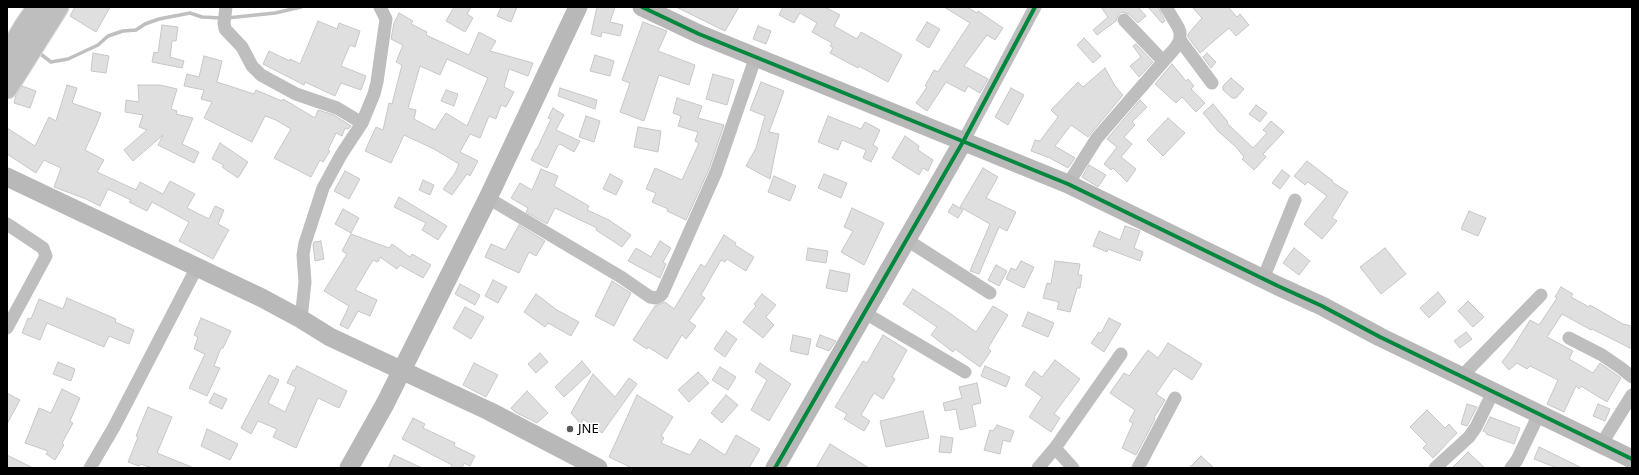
<!DOCTYPE html>
<html>
<head>
<meta charset="utf-8">
<style>
  body { margin:0 }
  #map { position:relative; width:1639px; height:475px; overflow:hidden; background:#fff; font-family:"Noto Sans",sans-serif }
  canvas { display:block }
  .frame { position:absolute; inset:0; border:8px solid #000; pointer-events:none }
</style>
</head>
<body>
<div id="map">
<canvas width="1639" height="475"></canvas>
<div class="frame"></div>
</div>
<script>
const c = document.querySelector('canvas').getContext('2d');
c.lineJoin = 'round';
const shape = rows => new Path2D(rows.map(r => 'M' + r).join(''));
function stroke(path, color, width, dash) { c.strokeStyle = color; c.lineWidth = width; c.lineCap = dash ? 'butt' : 'round'; c.setLineDash(dash || []); c.stroke(path); }
function fillPath(path, color) { c.fillStyle = color; c.fill(path, 'evenodd'); }
function drawText(font, color, halo, rows, align = 'center') {
  c.font = font + ' "Noto Sans",sans-serif'; c.lineWidth = 3; c.setLineDash([]); c.textBaseline = 'middle'; c.strokeStyle = halo; c.fillStyle = color; for (const [text, x, y, turn = 0] of rows) {
    c.save(); c.translate(x, y); c.rotate((+turn || 0) * Math.PI / 180); c.textAlign = isNaN(turn) ? turn : align; if (halo) c.strokeText(text, 0, 0); c.fillText(text, 0, 0); c.restore();
  }
}
const stream = shape([
  [227,18,275,13,301,7],
  [38,52,51,62,68,59,98,45,108,36,123,31,136,30,145,24,159,19,190,13,202,17,221,18]
]);
const building = shape([
  [75,7,110,7,96,32,70,16,75,7],
  [454,7,471,7,467,14,473,18,465,32,446,21,454,7],
  [501,7,517,7,511,22,497,16,501,7],
  [597,7,615,7,610,22,623,25,620,36,602,32,601,37,591,34,597,7],
  [676,7,739,7,725,31,676,7],
  [783,7,825,7,840,15,834,26,857,39,861,32,902,55,888,82,859,66,858,68,830,53,833,48,830,46,832,43,812,32,817,23,800,13,794,23,779,15,783,7],
  [944,7,967,7,977,13,978,11,1003,28,995,40,987,35,964,66,988,79,980,93,968,86,965,92,946,82,927,111,916,103,927,87,925,86,934,70,938,72,970,23,944,7],
  [1101,7,1138,7,1146,16,1138,23,1129,14,1122,12,1118,15,1116,21,1097,35,1093,30,1108,17,1101,7],
  [1148,7,1158,7,1165,21,1162,23,1148,7],
  [1192,7,1228,7,1237,17,1240,14,1249,25,1236,36,1229,28,1200,53,1188,37,1188,34,1202,18,1192,7],
  [399,13,413,21,411,24,427,32,426,35,469,55,479,32,496,41,490,51,533,63,528,76,509,69,504,87,514,92,506,107,501,105,496,119,489,116,480,138,470,134,460,152,478,161,470,176,467,174,452,195,443,189,455,173,459,164,434,149,404,135,391,163,365,151,376,127,383,130,389,103,392,104,402,65,396,62,403,45,391,39,394,23,399,13],
  [447,59,488,78,467,126,446,113,435,130,414,119,416,110,408,108,420,66,440,75,447,59],
  [318,21,337,29,339,23,360,31,355,47,350,45,341,66,366,76,361,90,341,83,335,96,305,82,304,85,263,64,269,51,290,61,290,59,300,64,318,21],
  [643,22,667,31,658,51,695,65,689,85,659,75,644,121,620,112,630,83,622,80,643,22],
  [927,22,940,29,929,48,916,40,927,22],
  [162,25,178,27,176,41,172,41,170,57,184,61,182,68,152,62,154,52,158,53,162,25],
  [758,26,771,31,766,44,753,39,758,26],
  [1084,38,1101,56,1093,63,1077,45,1084,38],
  [1136,44,1153,62,1139,77,1130,66,1141,57,1133,46,1136,44],
  [93,53,109,56,106,73,91,71,93,53],
  [1207,53,1216,62,1211,68,1203,57,1207,53],
  [595,55,614,61,610,76,590,71,595,55],
  [204,56,222,61,217,82,254,94,256,90,282,101,283,99,315,118,318,110,334,115,351,126,348,129,345,128,342,136,336,133,328,150,330,151,323,162,320,160,311,177,274,158,291,129,276,120,265,116,252,142,204,118,212,102,201,99,204,90,184,86,187,74,199,77,204,56],
  [1172,64,1186,81,1188,79,1194,86,1191,89,1205,103,1196,112,1182,97,1176,103,1155,84,1172,64],
  [1105,68,1115,86,1123,95,1088,137,1071,125,1055,146,1075,158,1068,168,1050,158,1031,151,1035,140,1040,141,1058,117,1051,110,1078,82,1083,87,1105,68],
  [713,74,734,80,727,105,706,99,713,74],
  [1231,78,1244,89,1236,98,1232,98,1223,90,1223,86,1231,78],
  [761,82,784,91,769,132,779,134,770,179,746,166,756,148,765,116,750,110,761,82],
  [67,85,77,88,72,103,101,113,97,124,85,150,104,160,97,172,136,190,140,182,163,194,170,181,195,194,187,208,209,219,215,206,224,210,218,224,229,230,213,259,179,241,189,222,152,202,147,211,129,202,131,200,108,189,100,206,86,199,54,187,61,168,44,160,36,173,7,154,7,128,35,146,49,117,56,121,67,85],
  [138,85,160,85,177,89,171,109,177,111,176,114,193,118,182,144,199,152,194,163,158,145,163,135,133,161,124,150,147,130,139,127,143,115,125,112,126,100,139,102,138,85],
  [22,86,36,91,30,108,14,103,16,95,22,86],
  [560,88,597,100,595,109,558,96,560,88],
  [1011,88,1024,95,1008,125,995,117,1011,88],
  [446,90,458,94,454,106,441,101,446,90],
  [677,98,702,106,698,118,724,125,709,169,686,220,667,211,668,209,652,202,656,193,646,189,655,168,682,180,699,143,695,141,698,132,678,126,681,116,673,113,677,98],
  [1140,100,1147,107,1132,122,1135,125,1124,137,1132,144,1121,157,1136,169,1127,182,1113,168,1111,170,1104,164,1117,147,1107,139,1140,100],
  [1213,104,1228,122,1227,123,1253,148,1267,133,1263,130,1271,121,1284,132,1263,154,1266,157,1254,170,1242,159,1244,157,1236,147,1218,131,1203,113,1213,104],
  [1256,105,1267,113,1260,122,1249,114,1256,105],
  [553,108,564,115,556,130,580,141,574,152,560,144,558,145,547,168,531,160,536,149,537,149,551,119,548,118,553,108],
  [586,116,600,121,594,142,579,137,586,116],
  [828,116,861,129,865,122,880,130,873,145,878,148,871,162,863,158,866,150,842,140,838,150,818,142,828,116],
  [1168,118,1185,133,1163,156,1147,140,1168,118],
  [638,127,661,131,658,152,634,147,638,127],
  [905,136,919,146,918,150,933,160,928,171,923,168,919,175,892,158,905,136],
  [220,143,248,162,238,178,222,167,224,165,212,159,220,143],
  [1307,161,1333,181,1332,182,1348,192,1332,218,1337,221,1322,239,1304,224,1327,196,1308,182,1305,185,1294,176,1307,161],
  [1089,165,1106,175,1098,187,1082,177,1089,165],
  [983,168,998,177,986,198,1016,212,1007,231,999,227,979,274,970,271,990,224,960,207,983,168],
  [541,169,558,176,554,186,589,206,587,210,609,220,631,235,622,247,596,230,597,228,555,208,547,224,526,212,528,208,511,198,520,183,532,190,541,169],
  [1282,170,1290,176,1280,189,1272,183,1282,170],
  [345,171,360,179,349,199,334,191,345,171],
  [610,174,623,181,616,195,603,189,610,174],
  [824,174,847,183,841,198,818,188,824,174],
  [774,176,796,186,790,201,768,192,774,176],
  [423,180,434,185,430,195,419,190,423,180],
  [399,197,447,226,438,240,422,230,426,223,394,207,399,197],
  [953,204,963,210,958,218,948,212,953,204],
  [852,208,884,223,864,265,841,252,853,231,844,227,852,208],
  [343,209,359,218,351,233,335,224,343,209],
  [1469,211,1486,218,1478,236,1461,229,1469,211],
  [519,225,545,241,536,256,529,252,519,273,485,257,491,244,505,250,519,225],
  [1125,226,1140,231,1134,248,1143,252,1140,261,1108,249,1107,252,1093,246,1099,231,1120,240,1125,226],
  [351,234,389,248,392,244,410,257,412,254,431,265,423,278,400,265,397,269,380,257,378,262,373,260,355,290,377,300,370,316,358,311,348,329,340,325,349,306,324,291,347,254,342,251,351,234],
  [724,235,736,243,735,245,754,257,746,271,727,259,725,262,721,260,701,295,705,298,689,321,696,326,686,339,682,335,667,359,648,347,647,349,633,340,655,306,665,302,674,309,701,264,705,267,724,235],
  [321,241,324,259,315,261,313,245,314,242,321,241],
  [660,241,671,248,663,262,666,264,660,278,628,261,636,248,651,257,660,241],
  [808,248,828,251,826,263,806,260,808,248],
  [1294,248,1310,261,1299,275,1283,263,1294,248],
  [1385,248,1406,274,1381,294,1360,267,1385,248],
  [1021,261,1034,267,1024,288,1006,279,1011,268,1016,270,1021,261],
  [1055,261,1080,264,1078,275,1082,275,1080,288,1077,288,1070,312,1057,309,1059,302,1043,298,1047,283,1051,284,1055,261],
  [996,265,1007,271,999,286,988,280,996,265],
  [830,270,850,274,847,292,826,288,830,270],
  [493,280,507,287,498,303,485,296,493,280],
  [612,281,631,293,614,326,595,316,612,281],
  [460,284,480,295,475,305,455,294,460,284],
  [1561,287,1573,294,1571,297,1589,307,1590,305,1623,324,1632,326,1632,349,1592,329,1591,330,1562,314,1547,337,1573,351,1569,359,1593,373,1600,363,1621,378,1607,402,1581,386,1579,389,1576,386,1564,412,1547,404,1558,380,1530,366,1527,369,1517,363,1509,370,1502,362,1514,346,1530,320,1539,325,1557,298,1555,297,1561,287],
  [913,289,948,312,976,332,993,306,1008,315,988,348,991,351,980,367,955,349,953,352,931,335,937,327,903,304,913,289],
  [1438,292,1446,302,1429,318,1420,308,1438,292],
  [536,294,557,310,579,322,571,336,548,323,545,327,524,312,536,294],
  [762,294,776,305,766,317,774,325,763,338,743,322,756,306,754,304,762,294],
  [67,298,116,319,115,322,134,330,129,344,109,336,104,347,47,323,40,340,22,333,28,318,31,319,39,299,63,309,67,298],
  [1468,301,1484,317,1473,327,1458,311,1468,301],
  [465,307,484,317,471,339,453,328,465,307],
  [1028,312,1054,323,1048,337,1022,326,1028,312],
  [201,318,231,331,223,348,221,348,214,366,220,368,207,396,189,388,205,354,194,349,198,337,194,335,201,318],
  [1109,318,1121,324,1104,352,1091,343,1099,332,1101,333,1109,318],
  [726,331,737,339,725,357,714,349,726,331],
  [1466,332,1472,339,1460,348,1454,341,1466,332],
  [793,335,811,339,808,355,790,351,793,335],
  [820,335,836,341,829,351,816,346,820,335],
  [883,335,907,350,892,377,895,379,883,399,874,393,861,415,870,421,864,431,844,419,847,414,835,407,863,361,867,363,883,335],
  [1168,343,1202,364,1192,380,1174,368,1156,394,1165,400,1154,418,1155,419,1136,455,1122,448,1133,423,1129,421,1135,410,1110,393,1124,373,1129,376,1148,350,1158,358,1168,343],
  [540,353,548,362,536,373,528,364,540,353],
  [1055,360,1080,379,1054,414,1060,418,1051,432,1029,417,1042,397,1025,385,1034,371,1042,377,1055,360],
  [582,361,591,372,564,397,555,387,582,361],
  [58,362,75,369,71,381,53,374,58,362],
  [474,363,498,375,486,397,463,385,474,363],
  [760,363,791,384,769,421,751,410,767,380,755,372,760,363],
  [297,366,347,391,339,408,318,398,296,448,273,437,277,429,258,421,251,434,241,428,269,375,279,380,268,403,285,412,296,387,287,383,293,370,294,371,297,366],
  [985,366,1010,377,1006,387,981,376,985,366],
  [720,367,736,377,728,390,712,380,720,367],
  [698,372,709,383,689,402,678,390,698,372],
  [593,374,615,397,629,378,637,384,602,433,583,419,581,424,571,413,593,374],
  [977,383,981,403,972,405,976,426,960,430,956,409,945,411,943,403,962,398,959,387,977,383],
  [62,389,80,398,70,421,73,423,62,443,64,445,55,460,46,454,48,451,25,443,39,408,51,413,62,389],
  [527,391,548,413,537,423,515,412,511,408,527,391],
  [7,393,20,400,7,424,7,393],
  [214,393,227,399,222,409,209,403,214,393],
  [637,395,673,417,661,436,664,438,661,443,690,455,700,439,725,455,736,435,760,449,749,468,632,468,609,457,637,395],
  [726,395,738,405,722,423,711,413,726,395],
  [1467,404,1477,407,1467,426,1461,424,1467,404],
  [1598,404,1610,409,1605,421,1593,416,1598,404],
  [148,407,172,417,157,453,194,468,153,468,140,464,139,466,128,462,138,437,136,436,148,407],
  [1427,410,1445,428,1449,424,1457,433,1433,458,1423,448,1427,444,1410,427,1427,410],
  [923,411,929,438,886,447,880,421,923,411],
  [1490,417,1520,428,1514,444,1486,434,1487,433,1483,431,1490,417],
  [413,418,425,424,423,428,455,443,454,446,475,456,470,466,464,463,462,468,450,468,452,465,402,439,413,418],
  [997,425,1014,431,1010,442,1003,440,1000,454,984,450,990,430,993,431,997,425],
  [207,429,238,444,230,460,201,446,207,429],
  [941,436,953,438,951,453,939,452,941,436],
  [830,444,869,468,816,468,830,444],
  [1539,447,1582,468,1557,468,1534,459,1539,447],
  [1468,452,1485,468,1452,468,1468,452],
  [7,455,33,468,7,468,7,455],
  [394,455,422,468,388,468,394,455],
  [1201,456,1214,468,1189,468,1201,456]
]);
const street = shape([
  [226,7,224,23,225,29,242,47,252,66,261,75,296,94,337,108,362,123],
  [1124,20,1163,61],
  [1180,40,1212,83],
  [964,140,1035,7],
  [1068,184,1097,138,1176,47,1180,40,1180,32,1178,27,1166,7],
  [488,198,621,277,650,297,656,298,660,296,662,294,716,172,756,56],
  [7,224,43,248,46,256,7,328],
  [907,240,990,293],
  [1263,279,1295,200],
  [865,313,965,372],
  [301,319,305,282,303,255,305,243,323,188,341,155,362,123,374,94,377,82,386,19,380,7],
  [1569,338,1602,355,1621,368,1632,377],
  [1461,377,1541,295],
  [1602,443,1632,395],
  [90,468,114,427,197,267],
  [1038,468,1055,448],
  [1073,468,1055,448,1121,354],
  [1138,468,1175,398],
  [1435,468,1469,437,1476,427,1493,392],
  [1511,468,1517,460,1539,414]
]);
const secondary = shape([
  [642,7,699,34,1068,184,1278,286,1322,306,1380,337,1632,459],
  [7,177,262,298,301,319,330,337,489,411,598,468],
  [349,468,385,404,488,198,578,7],
  [775,468,964,140]
]);
const primary = shape([
  [7,56,25,26,38,7],
  [7,88,58,7]
]);
const cycleway = shape([
  [642,7,699,34,1068,184,1278,286,1322,306,1380,337,1632,459],
  [775,468,964,140,1035,7]
]);
const markers = [
  [570,429,4,"#595959"]
];
const poiNames = [
  ["JNE",578,429]
];
stroke(stream, '#bfbfbf', 3.5);
fillPath(building, '#dfdfdf');
stroke(building, '#c7c7c7', 1);
stroke(primary, '#dbdbdb', 23);
stroke(street, '#bebebe', 13);
stroke(secondary, '#b8b8b8', 19);
stroke(primary, '#bebebe', 21);
stroke(cycleway, '#00873e', 4);
for (const [x, y, r, color] of markers) { const dot = new Path2D(); dot.arc(x, y, r, 0, 2 * Math.PI); c.fillStyle = color; c.fill(dot); stroke(dot, '#fff', 1.5); }
drawText('13px', '#000', '#fff', poiNames, 'left');
</script>
</body>
</html>
